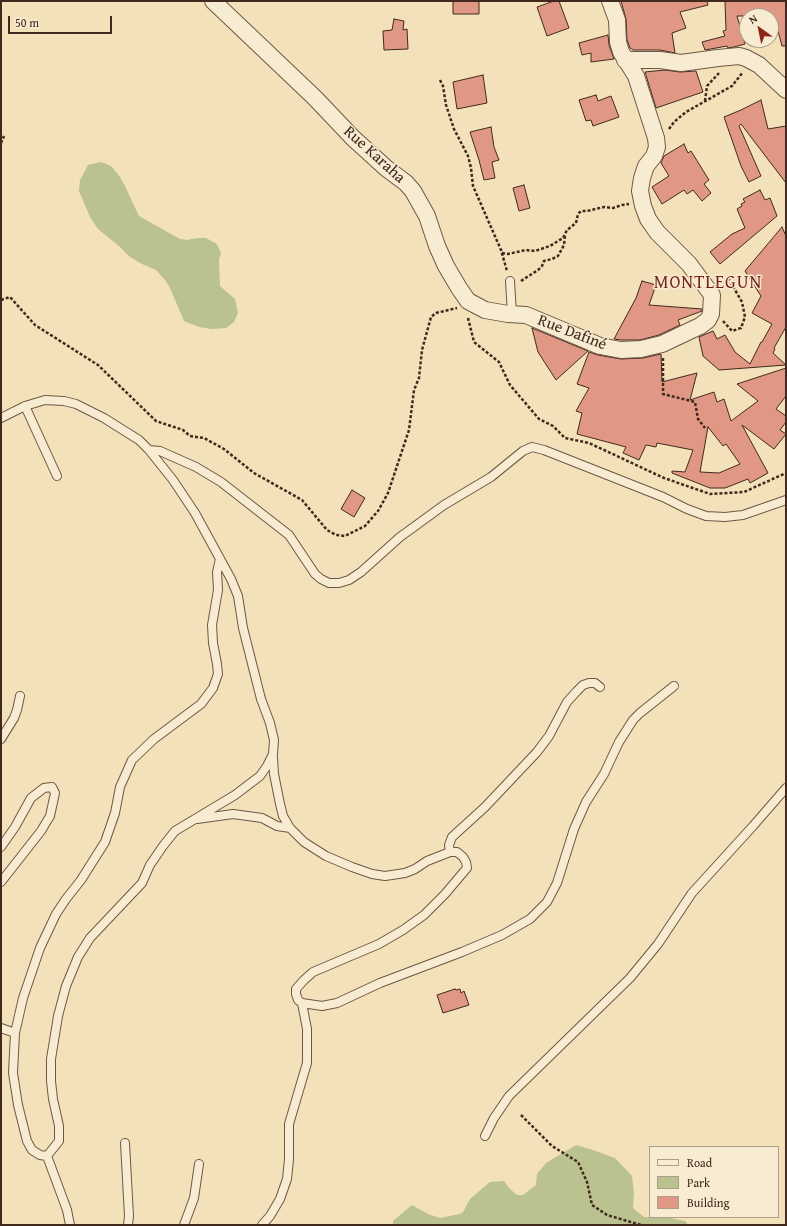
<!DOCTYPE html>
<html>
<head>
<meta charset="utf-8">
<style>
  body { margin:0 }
  #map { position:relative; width:787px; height:1226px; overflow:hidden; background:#f3e1b9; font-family:"Gentium Book Plus",serif }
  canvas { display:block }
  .frame { position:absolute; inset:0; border:2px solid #41291e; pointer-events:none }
  .legend { position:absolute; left:649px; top:1146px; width:130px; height:72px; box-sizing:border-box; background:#f7ecd2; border:1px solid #ae9e8a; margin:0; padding:5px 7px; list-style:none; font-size:12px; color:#41291e }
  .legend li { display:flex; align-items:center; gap:8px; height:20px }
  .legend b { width:20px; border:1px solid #ae9e8a }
  .north { position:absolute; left:739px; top:8px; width:40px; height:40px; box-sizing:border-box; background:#f7ecd2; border:1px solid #ae9e8a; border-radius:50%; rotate:327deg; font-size:11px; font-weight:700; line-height:16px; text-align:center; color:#41291e }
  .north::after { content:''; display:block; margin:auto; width:14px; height:18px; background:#8f2418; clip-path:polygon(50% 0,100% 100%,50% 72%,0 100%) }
  .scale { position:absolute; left:8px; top:16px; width:104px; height:18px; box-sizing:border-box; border:2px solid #41291e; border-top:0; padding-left:5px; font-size:12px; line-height:14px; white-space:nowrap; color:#41291e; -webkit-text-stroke:3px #f7ecd2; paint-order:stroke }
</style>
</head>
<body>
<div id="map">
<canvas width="787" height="1226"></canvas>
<div class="frame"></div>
<ul class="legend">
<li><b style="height:5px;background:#f7ecd2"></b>Road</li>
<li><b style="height:11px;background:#bac390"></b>Park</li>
<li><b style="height:11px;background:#e09885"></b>Building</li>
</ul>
<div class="north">N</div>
<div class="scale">50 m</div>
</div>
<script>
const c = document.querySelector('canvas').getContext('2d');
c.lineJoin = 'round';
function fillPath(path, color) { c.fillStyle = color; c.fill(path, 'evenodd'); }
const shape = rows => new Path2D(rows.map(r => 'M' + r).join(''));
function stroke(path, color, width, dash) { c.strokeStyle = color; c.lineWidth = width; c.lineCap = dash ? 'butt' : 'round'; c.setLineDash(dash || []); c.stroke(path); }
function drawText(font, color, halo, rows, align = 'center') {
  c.font = font + ' "Gentium Book Plus",serif'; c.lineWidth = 3; c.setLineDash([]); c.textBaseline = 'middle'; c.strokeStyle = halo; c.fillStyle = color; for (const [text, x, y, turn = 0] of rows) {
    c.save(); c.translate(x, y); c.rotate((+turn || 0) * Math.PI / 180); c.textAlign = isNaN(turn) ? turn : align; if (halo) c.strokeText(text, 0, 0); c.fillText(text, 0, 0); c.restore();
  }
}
const green = shape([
  [101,162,111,166,118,174,124,184,139,216,180,239,187,240,197,238,206,238,217,244,221,253,219,260,220,286,235,299,238,313,234,322,226,328,212,329,199,327,184,321,170,288,165,280,156,270,142,264,130,257,119,246,98,229,90,217,79,191,80,180,88,165],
  [576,1145,593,1150,615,1158,632,1176,634,1193,633,1208,644,1217,665,1217,685,1221,688,1225,393,1225,393,1221,412,1205,428,1214,440,1218,460,1214,463,1212,470,1199,490,1182,504,1181,509,1188,517,1195,523,1195,536,1185,537,1174,546,1163]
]);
const building = shape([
  [453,1,479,1,479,14,453,14,453,1],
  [554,1,559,1,569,28,547,36,537,7,554,1],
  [621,1,707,1,708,5,680,12,686,28,672,33,675,53,660,50,633,50,630,48,627,40,626,19,621,1],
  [725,1,786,1,786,46,782,46,774,16,737,16,745,44,734,47,728,48,727,46,705,50,702,42,725,36,723,31,726,30,725,1],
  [394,19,404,21,403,30,407,29,408,49,384,50,383,31,392,30,394,19],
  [608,35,609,45,614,59,591,62,591,53,582,55,579,43,608,35],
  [665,70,680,72,696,71,703,92,656,108,645,72,665,70],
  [483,75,487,103,457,109,453,82,483,75],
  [596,95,598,101,611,96,619,117,593,126,591,120,586,121,579,100,596,95],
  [761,100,768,129,786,126,786,183,741,124,739,126,761,176,749,182,741,166,724,117,741,110,761,100],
  [491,127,494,147,499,160,492,162,495,178,484,180,479,160,470,132,491,127],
  [684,144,688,153,691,151,709,180,704,184,711,193,702,201,693,190,687,194,684,190,662,204,652,187,669,176,661,163,664,156,684,144],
  [524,185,530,208,519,211,513,188,524,185],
  [760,190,765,200,770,198,777,216,720,264,710,252,732,234,745,228,737,209,742,206,741,204,745,202,743,199,760,190],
  [782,227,786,236,786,327,774,348,775,349,773,353,786,365,719,370,703,356,699,337,713,331,717,339,725,335,735,352,750,364,761,342,762,342,772,324,752,313,761,296,745,271,782,227],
  [642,281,656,285,649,305,702,309,702,311,678,320,680,325,659,335,640,340,622,340,614,339,636,298,642,281],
  [532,328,588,351,556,380,538,352,532,328],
  [589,352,598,355,621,359,643,358,661,354,662,382,697,373,690,400,714,392,717,402,724,399,731,421,758,401,737,384,786,368,786,396,776,409,786,416,786,422,780,430,786,434,774,449,742,425,768,473,750,483,748,479,725,488,710,488,672,473,672,471,685,472,693,450,657,443,656,447,646,445,639,460,623,453,626,447,577,434,582,413,576,411,589,388,577,384,589,352],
  [708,427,723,446,726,444,740,464,719,473,700,472,708,427],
  [352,490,365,498,354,517,341,509,352,490],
  [455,989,456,990,460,989,461,993,464,991,469,1005,443,1013,437,995,455,989]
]);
const path = shape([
  [440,80,443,86,446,105,454,129,468,156,471,168,473,186,501,250,507,271],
  [705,101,707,86,719,73],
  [669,129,674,122,686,112,732,86,743,72],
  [1,143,4,136],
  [502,253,508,254,526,250,535,251,550,246,563,238,567,230,576,223,578,214,581,211,587,211,604,207,613,208,622,205,629,204],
  [521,281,538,270,542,266,544,261,552,259,558,256,564,245,565,236],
  [1,300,10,297,35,325,98,365,156,421,183,430,190,436,204,438,224,449,254,473,302,500,327,530,336,535,345,536,365,526,378,511,388,493,409,430,414,390,419,378,422,350,431,317,436,313,457,308],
  [468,318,474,342,499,362,510,385,539,419,553,426,565,438,589,443,664,478,710,494,744,492,786,473],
  [723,321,732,331,741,328,745,317,742,302,727,276],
  [663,358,663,394,695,402,698,419,705,428],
  [521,1115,552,1146,578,1162,587,1182,592,1205,607,1215,641,1225]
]);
const service = shape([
  [510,281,512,314],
  [25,406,57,476],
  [1,418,25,406,45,400,64,401,76,404,104,418,139,440,149,450,173,480,195,513,231,579,238,596,243,628,261,699,270,723,274,740,273,754,267,766,260,776,235,795,175,831,163,846,150,865,142,883,90,938,78,957,66,986,58,1016,51,1059,51,1081,53,1099,59,1126,59,1141,47,1156,40,1155,32,1150,27,1141,18,1105,13,1073,15,1033,23,998,40,948,56,914,66,899,81,880,105,842,115,813,120,787,132,760,154,739,201,704,213,688,218,674,217,664,213,643,212,625,218,590,217,572,220,559],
  [149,450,160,451,196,467,221,482,289,535,315,574,321,579,329,583,339,583,349,580,361,572,400,537,444,505,491,477,523,451,532,447,544,450,663,497,687,509,706,516,725,517,743,515,786,500],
  [1,739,14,718,17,710,20,696],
  [273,757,274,774,280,804,283,816,290,828,304,842,326,856,352,867,372,874,385,876,405,873,415,869,427,861,450,852,457,852,463,857,466,862,467,868,445,894,424,915,403,930,379,944,313,972,304,980,296,989,296,994,298,1000,302,1003,322,1006,337,1003,380,983,462,952,502,935,530,919,547,902,557,883,574,829,586,802,604,774,619,742,633,720,640,713,674,686],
  [197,819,233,814,262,818,277,826,290,828],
  [1,847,15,827,31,798,44,788,52,787,55,793,50,816,41,831,1,882],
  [450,852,449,845,452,837,485,807,537,752,549,736,567,702,577,691,583,685,589,683,595,683,600,687],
  [1,1028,15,1033],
  [485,1136,494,1118,509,1096,630,978,658,944,692,893,753,826,786,788],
  [125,1143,129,1216,128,1225],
  [47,1156,67,1210,70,1225],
  [184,1225,194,1198,199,1164],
  [262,1225,270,1216,280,1199,287,1179,289,1159,289,1124,307,1063,307,1029,302,1003]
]);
const minor = shape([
  [213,1,315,98,353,138,386,168,406,183,413,191,427,216,437,246,446,266,459,288,468,301,485,310,508,314,526,315,600,346,621,350,641,349,662,344,700,326,708,320,711,314,712,295,689,264,657,232,648,219,643,206,640,191,642,178,646,166,654,156,657,147,656,138,636,76,621,52,618,42,617,20,610,1],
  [625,60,660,60,681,63,718,58,739,56,746,58,759,65,786,90]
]);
const streetNames = [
  ["Rue Karaha",374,155,42],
  ["Rue Dafiné",572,333,21]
];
const quarterNames = [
  ["MONTLEGUN",708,283]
];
fillPath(green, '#bac390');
fillPath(building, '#e09885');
stroke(building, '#41291e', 1);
stroke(service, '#6e5745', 10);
stroke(minor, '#6e5745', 18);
stroke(path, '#41291e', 2.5, [3, 2]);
stroke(service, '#f7ecd2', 8);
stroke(minor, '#f7ecd2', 16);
drawText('16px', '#41291e', '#f7ecd2', streetNames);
c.letterSpacing = '1px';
drawText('18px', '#7a1f14', '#f7ecd2', quarterNames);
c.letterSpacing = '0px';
</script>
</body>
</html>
